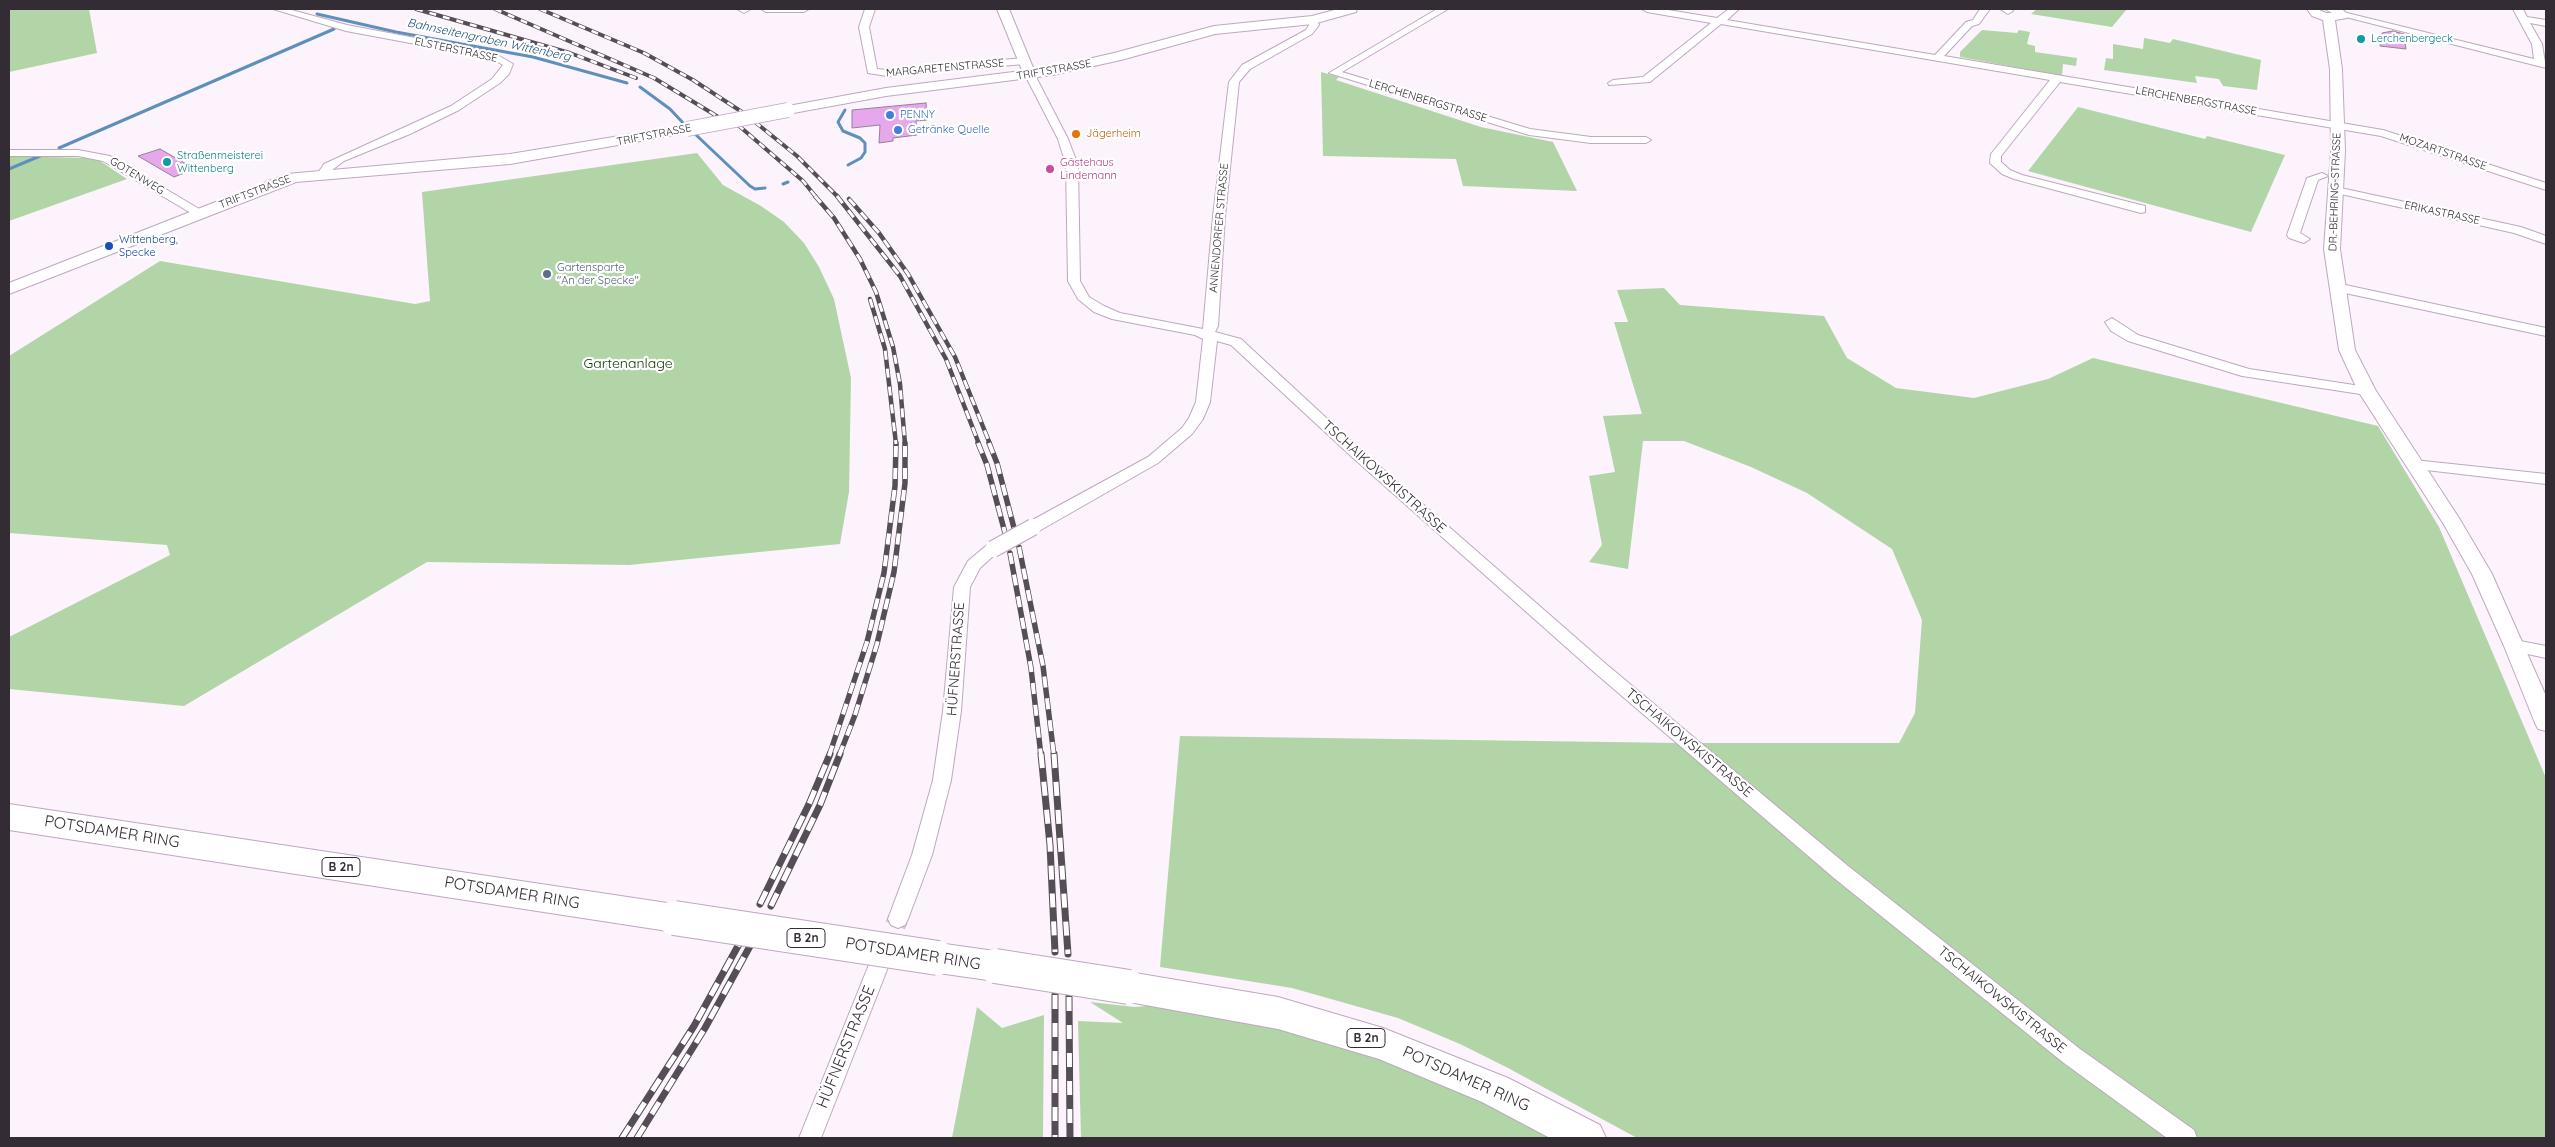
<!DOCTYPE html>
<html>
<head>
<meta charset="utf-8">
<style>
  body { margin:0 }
  #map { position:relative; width:2555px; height:1147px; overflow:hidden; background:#fcf3fd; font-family:Quicksand,sans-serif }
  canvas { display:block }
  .frame { position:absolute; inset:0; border:10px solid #342c35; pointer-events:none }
</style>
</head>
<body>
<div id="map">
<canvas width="2555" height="1147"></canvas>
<div class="frame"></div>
</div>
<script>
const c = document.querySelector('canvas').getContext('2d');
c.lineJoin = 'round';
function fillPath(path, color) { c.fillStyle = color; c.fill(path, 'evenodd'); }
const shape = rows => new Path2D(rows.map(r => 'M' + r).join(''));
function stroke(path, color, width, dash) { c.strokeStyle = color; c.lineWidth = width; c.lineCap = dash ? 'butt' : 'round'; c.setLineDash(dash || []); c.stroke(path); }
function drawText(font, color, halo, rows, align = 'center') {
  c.font = font + ' Quicksand,sans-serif'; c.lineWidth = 4.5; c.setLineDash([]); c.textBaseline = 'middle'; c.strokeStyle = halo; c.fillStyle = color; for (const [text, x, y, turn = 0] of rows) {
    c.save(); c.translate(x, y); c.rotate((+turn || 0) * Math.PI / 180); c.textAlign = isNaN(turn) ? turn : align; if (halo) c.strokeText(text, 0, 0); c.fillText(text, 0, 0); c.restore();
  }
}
const green = shape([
  [9,9,89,9,97,53,9,72],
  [2037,9,2127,9,2112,27,2031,14],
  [1982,30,2017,33,2019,30,2030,32,2027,44,2035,46,2035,52,2077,58,2076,66,2063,64,2062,76,1960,57,1960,52],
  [2144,38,2170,43,2173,39,2261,60,2257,90,2223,86,2219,79,2195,76,2197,83,2104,70,2106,58,2113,59,2113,44,2143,49],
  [1321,72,1339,77,1336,80,1481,127,1553,142,1577,191,1463,186,1456,159,1323,156],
  [2078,107,2205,139,2207,136,2285,155,2251,232,2028,171],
  [697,153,723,185,761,206,784,222,804,243,819,267,834,299,851,378,849,492,840,544,629,565,427,562,184,706,9,689,9,637,170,555,167,545,9,533,9,356,160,261,415,304,430,301,422,192],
  [9,156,88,158,100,161,127,179,9,221],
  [1664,288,1680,305,1824,316,1847,358,1896,388,1974,398,2048,379,2093,358,2378,426,2439,527,2546,778,2546,1138,1637,1138,1508,1068,1460,1044,1398,1018,1292,988,1160,967,1180,736,1679,743,1899,743,1915,713,1922,620,1892,549,1807,493,1751,467,1684,441,1643,441,1628,569,1589,562,1602,545,1589,476,1615,472,1603,416,1642,414,1614,322,1628,322,1617,290],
  [1090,1002,1135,1007,1159,1005,1278,1028,1408,1068,1538,1126,1560,1138,1081,1138,1078,1021,1123,1023],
  [977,1007,1002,1028,1044,1015,1043,1138,952,1138]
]);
const stream = shape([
  [317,14,396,32,533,57,627,83],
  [640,87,670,109,685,125],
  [845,110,838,122,843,131,860,138,865,143,865,152,861,158,848,165],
  [694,133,750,186,755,189,765,188],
  [59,148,334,29],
  [9,169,40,156],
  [783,184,788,182]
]);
const building = shape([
  [2393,31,2404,34,2406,49,2380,46,2382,33,2393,31],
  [926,103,927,120,916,121,917,135,893,138,893,141,879,143,880,125,852,128,852,110,926,103],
  [160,149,195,169,174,177,138,156,160,149]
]);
const minorTunnel = shape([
  [883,955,898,919]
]);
const minor = shape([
  [273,9,288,9,347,25,494,53,513,64,509,74,500,83,459,110,410,134,344,161,324,176,318,173,324,164,451,106,492,79,503,65,491,58,346,31,273,9],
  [737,9,748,9,749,10,744,13,737,9],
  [761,9,809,9,804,12,766,12,761,9],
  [865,9,875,9,869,27,877,69,887,70,1024,58,1029,61,1024,64,887,76,868,73,859,27,865,9],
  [1437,9,1448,9,1342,72,1530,129,1591,137,1646,137,1651,140,1646,143,1591,143,1529,135,1329,73,1437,9],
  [1642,9,1662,9,1717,18,1729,9,1739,9,1727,20,1935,55,1966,22,1973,20,1980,9,1990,9,1979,24,1972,26,1944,56,2383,130,2546,183,2546,190,2381,136,2060,82,2001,156,2001,162,2010,170,2022,175,2145,206,2145,212,2141,213,2014,179,2002,174,1990,163,1991,154,2050,80,1721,24,1650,82,1609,85,1608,83,1613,80,1643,77,1711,23,1647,12,1642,9],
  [2000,9,2011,9,2013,11,2008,14,2000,9],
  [2513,9,2523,9,2527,17,2546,20,2546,26,2530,23,2542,44,2546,68,2338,15,2343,12,2534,59,2532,44,2513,9],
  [1310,18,1316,18,1319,25,1312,34,1250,69,1239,82,1225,216,1218,326,1215,332,1241,339,1362,451,1606,664,1848,866,2080,1049,2194,1130,2197,1138,2167,1138,2064,1063,1834,878,1594,672,1352,457,1231,345,1217,341,1210,402,1203,419,1192,434,1158,463,1039,531,1027,531,1025,527,1027,523,1148,457,1182,428,1189,418,1196,402,1203,339,1195,335,1112,319,1094,312,1078,299,1068,281,1066,165,1058,139,1025,75,1030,72,1035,75,1068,139,1078,165,1080,281,1089,297,1104,306,1120,313,1203,329,1213,216,1229,82,1242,65,1306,30,1309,25,1310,18],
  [9,150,78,150,110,156,206,213,200,217,196,216,103,161,78,156,9,156,9,150],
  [2322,173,2328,176,2318,180,2300,233,2310,239,2304,243,2289,238,2287,235,2307,178,2322,173],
  [2336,187,2521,227,2546,236,2546,244,2514,233,2332,192,2330,190,2336,187],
  [2336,283,2546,328,2546,336,2331,290,2330,287,2331,284,2336,283],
  [2112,318,2138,335,2249,369,2367,387,2374,391,2367,395,2242,376,2128,341,2111,331,2105,322,2112,318],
  [2414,460,2546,474,2546,484,2409,468,2407,465,2414,460],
  [993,544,999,545,1001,549,980,568,970,587,961,711,951,780,932,855,908,919,905,925,898,928,891,925,888,919,912,855,933,780,943,711,954,587,968,561,987,545,993,544],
  [2515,640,2546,646,2546,658,2509,650,2506,646,2509,642,2515,640],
  [882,948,889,950,892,957,821,1138,799,1138,872,957,875,950,882,948]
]);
const tertiary = shape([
  [997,9,1009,9,1036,75,1034,78,1026,78,1024,75,997,9],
  [2307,9,2317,9,2326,13,2332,13,2325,9,2342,9,2349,16,2347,18,2335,20,2342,69,2345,151,2340,249,2355,350,2376,391,2459,518,2492,574,2546,696,2546,731,2538,729,2535,723,2504,646,2472,574,2443,523,2358,391,2339,350,2324,249,2331,151,2330,69,2323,20,2312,16,2307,9]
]);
const secondary = shape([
  [1338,9,1357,9,1356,12,1313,24,1215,34,1121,60,1053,75,886,96,788,114,781,110,788,106,886,88,1053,67,1114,53,1214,26,1312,16,1338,9],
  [687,125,694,129,692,132,510,164,296,182,9,294,9,283,287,174,510,154,687,125]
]);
const primary = shape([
  [9,804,674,904,686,908,691,918,686,928,674,932,9,830,9,804],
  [938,943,995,951,1007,955,1012,966,1007,977,995,981,938,973,926,969,921,958,926,947,938,943],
  [1129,972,1278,997,1383,1028,1508,1078,1600,1125,1606,1138,1550,1138,1482,1102,1379,1059,1278,1029,1129,1002,1117,998,1112,987,1117,976,1129,972]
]);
const railFar3 = shape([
  [416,9,570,53,636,78],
  [495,9,654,78,720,118],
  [540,9,644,53,693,80,742,112],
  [755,122,797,156,838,197],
  [738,125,803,181,816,197]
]);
const railFar2 = shape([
  [815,196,834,218,860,259,876,292,893,347,900,384,905,444],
  [837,196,900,276,946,359,979,444],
  [849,199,879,233,908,274,955,357,990,444],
  [870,299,885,349,896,444]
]);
const railFar1 = shape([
  [978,443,987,465,1005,533],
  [989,443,997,463,1014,528],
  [1019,547,1043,666,1054,756],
  [1010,553,1031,668,1041,756],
  [829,756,867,642,884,573,895,486,896,443],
  [839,756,855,715,877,644,894,572,905,483,905,443]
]);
const rail = shape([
  [1041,754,1050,845,1055,952],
  [1054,754,1068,954],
  [760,904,809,804,830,754],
  [771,906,820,805,840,754],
  [1055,995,1055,1138],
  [1069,997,1070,1138],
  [622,1138,694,1026,744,935],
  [637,1138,705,1028,755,937]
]);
const minorBridge = shape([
  [993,549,1033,527]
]);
const secondaryBridge = shape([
  [687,129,788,110]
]);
const primaryBridge = shape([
  [674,918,938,958],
  [995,966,1129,987]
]);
const markers = [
  [2361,39,5,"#0f9aa8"],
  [890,115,5,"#3f7fe0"],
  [898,130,5,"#3f7fe0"],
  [1076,134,5,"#e8710a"],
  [167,162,5,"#0f9aa8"],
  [1050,169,5,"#d1479c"],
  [109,246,5,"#1a4fb4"],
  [547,274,5,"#5c6f8a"]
];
const farCulturenames = [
  ["Lerchenbergeck",2371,39],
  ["Straßenmeisterei",177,156],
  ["Wittenberg",177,169]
];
const farStreetnames = [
  ["ELSTERSTRASSE",456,50,12],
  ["MARGARETENSTRASSE",945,68,-5],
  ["TRIFTSTRASSE",1054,70,-10],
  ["LERCHENBERGSTRASSE",1428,101,17],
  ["LERCHENBERGSTRASSE",2196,101,10],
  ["TRIFTSTRASSE",654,135,-11],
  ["MOZARTSTRASSE",2443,152,19],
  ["GOTENWEG",137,176,31],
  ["TRIFTSTRASSE",255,192,-21],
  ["DR.-BEHRING-STRASSE",2335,192,-88],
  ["ERIKASTRASSE",2442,213,12],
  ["ANNENDORFER STRASSE",1219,228,-85]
];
const farShopnames = [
  ["PENNY",900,115],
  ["Getränke Quelle",908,130]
];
const farFoodnames = [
  ["Jägerheim",1086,134]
];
const farHotelnames = [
  ["Gästehaus",1060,163],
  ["Lindemann",1060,176]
];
const farTransitnames = [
  ["Wittenberg,",119,240],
  ["Specke",119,253]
];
const farServicenames = [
  ["Gartensparte",557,268],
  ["\"An der Specke\"",557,281]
];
const farWaternames = [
  ["Bahnseitengraben Wittenberg",489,40,12]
];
const shields = [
  [341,867,38],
  [806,938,38],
  [1366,1038,38]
];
const shieldNames = [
  ["B 2n",341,867],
  ["B 2n",806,938],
  ["B 2n",1366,1038]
];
const parkNames = [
  ["Gartenanlage",628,364]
];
const streetNames = [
  ["TSCHAIKOWSKISTRASSE",1384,477,42],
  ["HÜFNERSTRASSE",956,659,-86],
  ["TSCHAIKOWSKISTRASSE",1689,743,40],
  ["TSCHAIKOWSKISTRASSE",2002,1000,39]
];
const nearStreetnames = [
  ["POTSDAMER RING",112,832,9],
  ["POTSDAMER RING",512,893,9],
  ["POTSDAMER RING",913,954,9],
  ["HÜFNERSTRASSE",846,1047,-68],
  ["POTSDAMER RING",1466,1079,24]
];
fillPath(green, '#b1d5a6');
stroke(stream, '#5f90bb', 3);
fillPath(building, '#e5a9eb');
stroke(building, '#958197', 1);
stroke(minorTunnel, '#d4cbd5', 21, [21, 11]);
stroke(minor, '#bea8c0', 2);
stroke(tertiary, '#bea8c0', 2);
stroke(secondary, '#bea8c0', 2);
stroke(primary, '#bea8c0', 2);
fillPath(minor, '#fff');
fillPath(tertiary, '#fff');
fillPath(secondary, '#fff');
fillPath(primary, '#fff');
stroke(railFar3, '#564e57', 4);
stroke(railFar2, '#564e57', 4.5);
stroke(railFar1, '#564e57', 5.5);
stroke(rail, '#564e57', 7);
stroke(railFar3, '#fff', 2.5, [7]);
stroke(railFar2, '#fff', 3, [9]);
stroke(railFar1, '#fff', 4, [11]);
stroke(rail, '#fff', 5, [14]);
stroke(minorBridge, '#bea8c0', 18, []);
stroke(secondaryBridge, '#bea8c0', 16, []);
stroke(primaryBridge, '#bea8c0', 36, []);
stroke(minorBridge, '#fff', 16);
stroke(secondaryBridge, '#fff', 14);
stroke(primaryBridge, '#fff', 34);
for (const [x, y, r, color] of markers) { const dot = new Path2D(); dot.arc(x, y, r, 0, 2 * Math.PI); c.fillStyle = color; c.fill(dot); stroke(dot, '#fff', 2); }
drawText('11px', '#0d838f', '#fff', farCulturenames, 'left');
drawText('11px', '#342c35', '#fff', farStreetnames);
drawText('11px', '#366cbe', '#fff', farShopnames, 'left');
drawText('11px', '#c56008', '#fff', farFoodnames, 'left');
drawText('11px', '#b23c85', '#fff', farHotelnames, 'left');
drawText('11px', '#164399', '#fff', farTransitnames, 'left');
drawText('11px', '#4e5e75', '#fff', farServicenames, 'left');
drawText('italic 12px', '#1c5278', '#fff', farWaternames);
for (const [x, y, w] of shields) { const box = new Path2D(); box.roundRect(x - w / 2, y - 9.5, w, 19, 4); c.fillStyle = '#fff'; c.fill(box); stroke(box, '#342c35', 1); }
drawText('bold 12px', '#342c35', null, shieldNames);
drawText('14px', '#0f3202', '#fff', parkNames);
drawText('14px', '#342c35', '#fff', streetNames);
drawText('16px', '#342c35', '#fff', nearStreetnames);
</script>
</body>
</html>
